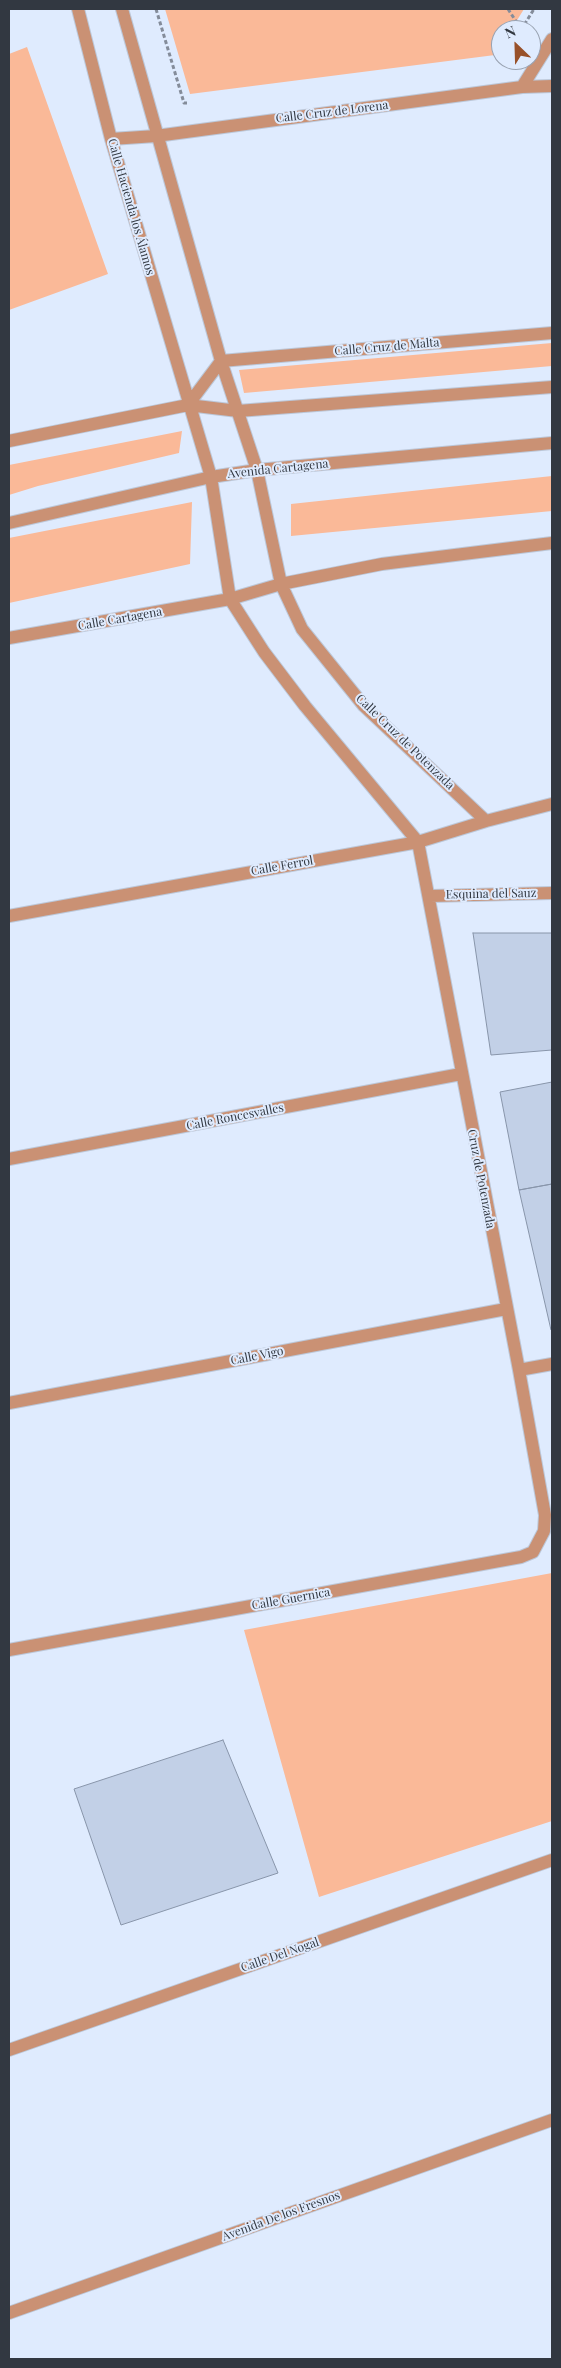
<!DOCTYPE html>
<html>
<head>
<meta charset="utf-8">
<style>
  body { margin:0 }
  #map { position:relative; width:561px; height:2368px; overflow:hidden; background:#dfebfe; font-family:"Playfair Display",serif }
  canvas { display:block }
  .frame { position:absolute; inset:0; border:10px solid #323841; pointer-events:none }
  .north { position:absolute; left:491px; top:20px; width:50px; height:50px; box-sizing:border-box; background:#dfebfe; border:1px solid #9aa3b2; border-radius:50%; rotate:336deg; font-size:14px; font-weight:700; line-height:20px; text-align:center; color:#323841 }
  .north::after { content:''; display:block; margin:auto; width:18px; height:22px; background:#98512a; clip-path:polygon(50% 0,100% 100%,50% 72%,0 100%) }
</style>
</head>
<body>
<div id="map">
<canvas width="561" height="2368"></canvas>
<div class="frame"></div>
<div class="north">N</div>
</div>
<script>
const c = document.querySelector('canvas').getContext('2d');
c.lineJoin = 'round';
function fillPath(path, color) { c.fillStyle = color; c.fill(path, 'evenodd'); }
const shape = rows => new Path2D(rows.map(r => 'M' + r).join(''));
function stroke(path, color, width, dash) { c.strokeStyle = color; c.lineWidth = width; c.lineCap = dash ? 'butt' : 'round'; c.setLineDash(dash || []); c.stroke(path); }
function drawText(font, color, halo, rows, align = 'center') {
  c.font = font + ' "Playfair Display",serif'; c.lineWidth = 4; c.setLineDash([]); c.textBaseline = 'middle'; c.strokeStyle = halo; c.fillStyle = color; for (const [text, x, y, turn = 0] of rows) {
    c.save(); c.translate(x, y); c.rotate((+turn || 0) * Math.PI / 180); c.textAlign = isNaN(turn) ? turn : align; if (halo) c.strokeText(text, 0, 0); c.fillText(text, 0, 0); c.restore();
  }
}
const green = shape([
  [165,9,524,9,511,30,501,30,501,46,495,55,190,94],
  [27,47,108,274,9,310,9,54],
  [552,343,552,366,244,393,239,370],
  [182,431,179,453,38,486,9,495,9,465],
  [552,476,552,511,291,536,291,504],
  [192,502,190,564,9,603,9,538],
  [552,1573,552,1821,319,1897,244,1630]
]);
const building = shape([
  [473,933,552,933,552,1050,491,1055,473,933],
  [552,1082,552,1184,519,1190,500,1092,552,1082],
  [552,1184,552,1329,551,1330,519,1190,552,1184],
  [223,1740,278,1873,121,1925,74,1789,223,1740]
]);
const path = shape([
  [156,9,184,103,187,103],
  [508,9,521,29],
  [521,30,534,9]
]);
const minor = shape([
  [122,9,221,361,257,470,281,584,302,629,364,706,486,821],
  [522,87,552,39],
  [111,139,156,136,522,87,552,86],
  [221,361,552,333],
  [188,405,221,361],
  [9,441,188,405,238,411,552,387],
  [9,523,211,477,257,470,552,443],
  [9,638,230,599,281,584,382,564,552,543],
  [430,896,552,893],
  [9,916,418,842,486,821,552,804],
  [9,1159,461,1074],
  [519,1370,552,1364],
  [9,1403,506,1309],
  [9,1650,521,1557,533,1552,544,1531,545,1515,519,1370,418,842,305,706,264,652,230,599,211,477,111,139,78,9],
  [9,2050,552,1860],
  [9,2313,552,2120]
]);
const streetNames = [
  ["Calle Cruz de Lorena",332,112,-7],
  ["Calle Hacienda los Álamos",131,207,74],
  ["Calle Cruz de Malta",387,347,-5],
  ["Avenida Cartagena",278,469,-6],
  ["Calle Cartagena",120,619,-10],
  ["Calle Cruz de Potenzada",405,742,44],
  ["Calle Ferrol",282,866,-10],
  ["Esquina del Sauz",491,894,-1],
  ["Calle Roncesvalles",235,1117,-11],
  ["Cruz de Potenzada",481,1179,79],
  ["Calle Vigo",257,1356,-11],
  ["Calle Guernica",291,1599,-10],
  ["Calle Del Nogal",280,1955,-19],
  ["Avenida De los Fresnos",281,2216,-20]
];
fillPath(green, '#fab998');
fillPath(building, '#c2d0e7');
stroke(building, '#8895aa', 1);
stroke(minor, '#bcc7d8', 14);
stroke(path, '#848c9a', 3, [4, 2.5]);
stroke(minor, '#ca9174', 12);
drawText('12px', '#323841', '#dfebfe', streetNames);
</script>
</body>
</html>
